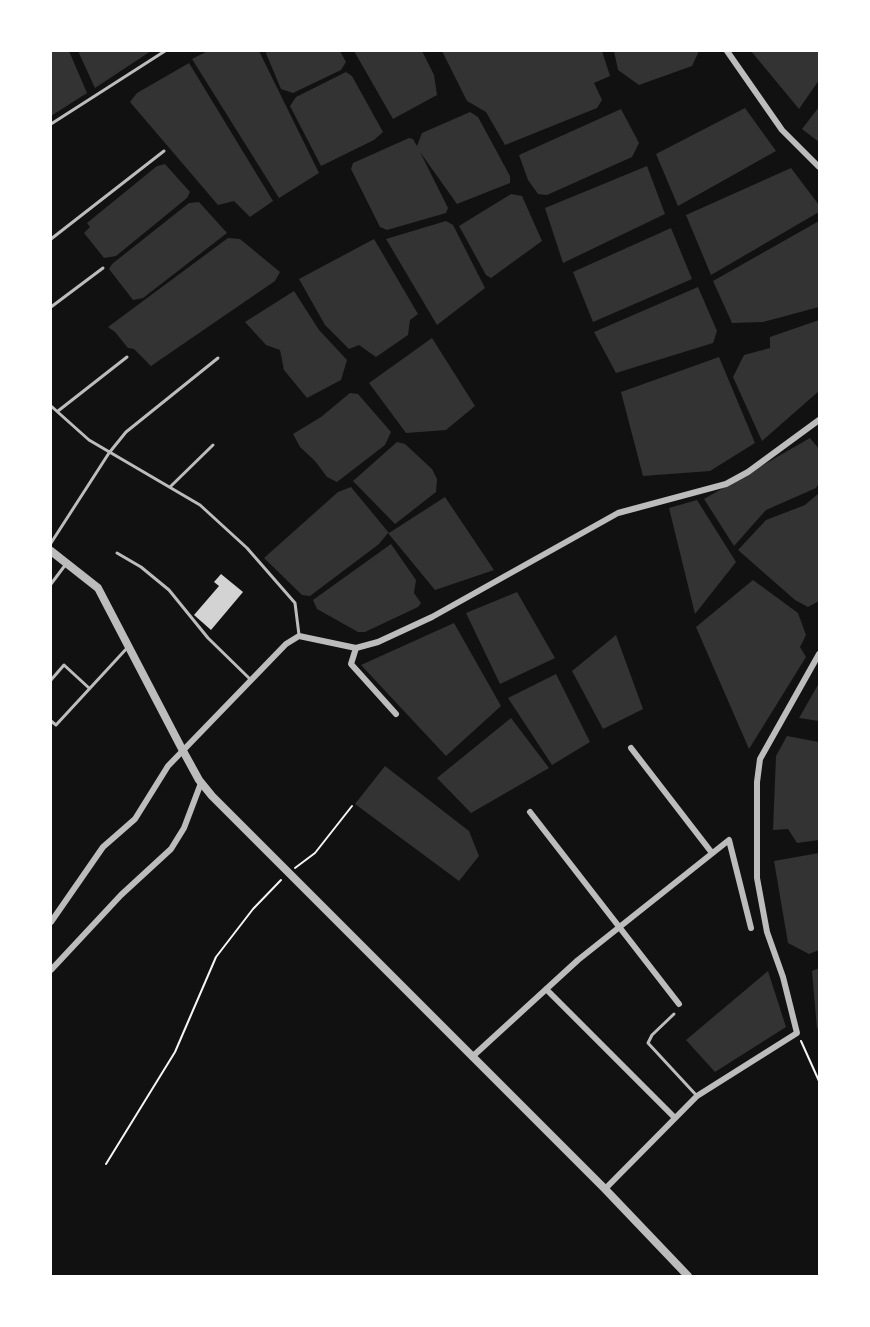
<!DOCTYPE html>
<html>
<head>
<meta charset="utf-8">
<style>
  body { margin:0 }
  #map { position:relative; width:870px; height:1327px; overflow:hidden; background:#111; font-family:"Source Serif 4",serif }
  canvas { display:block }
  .frame { position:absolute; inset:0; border:52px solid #fff; pointer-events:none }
</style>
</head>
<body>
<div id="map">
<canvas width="870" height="1327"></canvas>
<div class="frame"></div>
</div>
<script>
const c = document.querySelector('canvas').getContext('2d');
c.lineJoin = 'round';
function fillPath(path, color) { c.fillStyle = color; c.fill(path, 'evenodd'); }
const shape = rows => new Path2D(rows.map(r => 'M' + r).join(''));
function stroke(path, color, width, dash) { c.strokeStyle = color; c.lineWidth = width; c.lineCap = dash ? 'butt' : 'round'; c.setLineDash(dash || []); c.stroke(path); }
const water = shape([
  [51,51,69,51,87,93,51,116],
  [78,51,151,51,95,88],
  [208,51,259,51,319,173,279,198,192,59],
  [265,51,340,51,346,62,341,70,293,93,281,89],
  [354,51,422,51,434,75,437,95,393,119],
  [442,51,602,51,610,76,594,83,602,100,597,108,505,145,486,112,467,101],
  [614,51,699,51,692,66,639,85,618,70],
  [751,51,819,51,819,80,799,109],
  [189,63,273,201,250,217,234,201,218,205,130,102,137,93],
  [346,72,352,76,383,132,374,140,321,166,290,106,296,97],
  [819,107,819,142,802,129],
  [745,108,776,151,678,206,656,154],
  [621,109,639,143,632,157,547,195,538,194,528,180,519,155],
  [470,112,478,117,510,176,510,183,457,204,420,152,448,208,446,213,387,230,380,227,351,169,353,163,409,138,413,139,417,146,422,133],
  [165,164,190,192,187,198,116,256,104,258,84,233,90,227,87,223,157,166],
  [647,166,665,214,563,263,545,208],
  [791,168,819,205,819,212,711,275,686,215],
  [511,194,522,196,542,241,491,278,486,275,459,226],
  [199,202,227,233,143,298,133,300,109,269,112,264,189,203],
  [446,221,453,225,485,288,437,325,386,239],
  [819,221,819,307,763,322,732,323,713,281],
  [671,228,692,279,593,322,573,272],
  [228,238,240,239,280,272,275,281,151,366,134,349,128,348,115,332,108,327],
  [374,239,418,314,410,320,408,335,376,357,359,345,349,349,325,325,299,279],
  [698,287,717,331,713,343,616,373,594,332],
  [294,291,319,330,347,360,341,380,307,398,284,370,280,350,266,345,245,322],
  [819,320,819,391,762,441,733,377,744,355,770,348,770,337],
  [432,338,475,406,446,430,406,433,369,383],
  [719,357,755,443,710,471,643,476,621,392],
  [350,393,358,394,391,432,385,445,337,482,327,477,315,461,300,447,293,434,321,417],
  [810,438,819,449,819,483,816,488,766,510,734,546,704,499],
  [397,442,405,444,432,469,437,479,436,492,395,524,353,481],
  [351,487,389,533,445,497,494,570,435,590,388,533,379,544,310,596,302,595,264,558,338,492],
  [819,493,819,601,808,607,795,600,738,550,766,520,805,505],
  [697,500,736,562,695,614,669,508],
  [391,544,416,580,414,593,421,603,418,607,365,632,358,632,317,609,313,600],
  [753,580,798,613,806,635,800,647,806,657,749,749,696,627],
  [517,592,555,658,500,684,466,613],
  [454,623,501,706,446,756,361,665],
  [616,635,643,709,603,729,572,671],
  [556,674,590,742,552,765,508,698],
  [819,683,819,721,799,718],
  [511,718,549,768,471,813,437,778],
  [787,736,819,742,819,840,797,843,788,829,773,830,776,756],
  [385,766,469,831,479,856,459,881,355,804],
  [819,853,819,950,809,954,788,943,774,861],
  [819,968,819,1028,817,1029,812,971],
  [768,971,786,1027,715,1072,686,1040]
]);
const building = shape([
  [221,574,243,592,211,630,194,615,219,586,214,582]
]);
const path = shape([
  [295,868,315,853,352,806],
  [801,1041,819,1081],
  [106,1164,175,1052,216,957,253,909,281,880]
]);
const service = shape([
  [51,124,165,51],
  [51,239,164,151],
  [51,307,103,268],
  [51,406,89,440,200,505,247,548,295,603,299,635],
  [58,411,127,357],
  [170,487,213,445],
  [51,543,109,453,126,432,218,358],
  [117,553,141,567,169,590,208,638,251,680],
  [51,584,66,564],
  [51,680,64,665,89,688],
  [51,721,56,725,128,647],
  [674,1014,652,1035,648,1043,697,1096]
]);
const minor = shape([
  [727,51,782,130,819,167],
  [356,648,378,642,432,617,618,513,726,484,748,472,819,420],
  [631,748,712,853],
  [530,812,679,1004],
  [51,922,103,847,135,819,168,766,286,644,299,636,356,648,351,664,396,714],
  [51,970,121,895,171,849,184,828,201,783],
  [546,989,674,1117],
  [472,1057,578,960,729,840,751,928],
  [605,1189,697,1096,797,1033,783,977,767,932,757,878,757,782,760,759,819,654]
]);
const tertiary = shape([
  [51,551,98,588,182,749,199,780,212,796,605,1189,688,1276]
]);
fillPath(water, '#333');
fillPath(building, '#d3d3d3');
stroke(path, '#f5f5f5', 2);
stroke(service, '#bcbcbc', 3);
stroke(minor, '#bcbcbc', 6);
stroke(tertiary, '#bcbcbc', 8);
</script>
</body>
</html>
